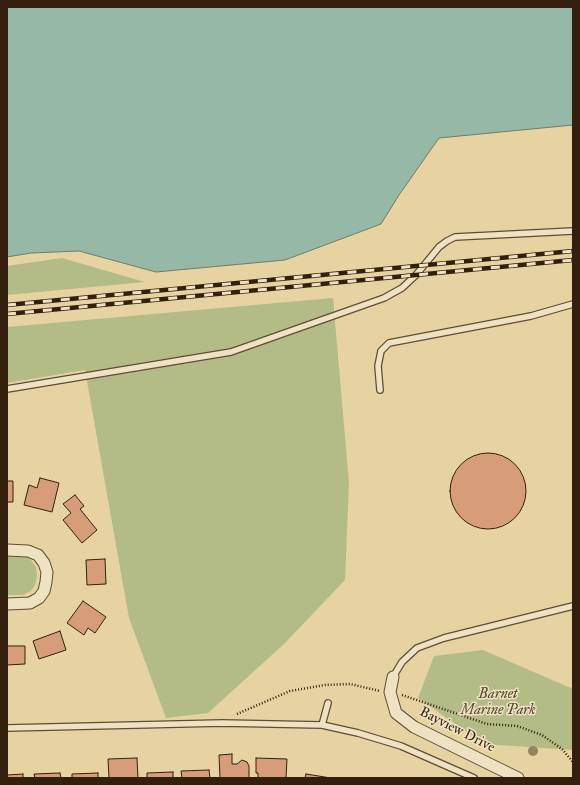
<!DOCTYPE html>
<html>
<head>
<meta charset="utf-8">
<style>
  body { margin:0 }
  #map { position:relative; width:580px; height:785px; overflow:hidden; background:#e6d3a1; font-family:"IM FELL Great Primer",serif }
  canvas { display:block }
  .frame { position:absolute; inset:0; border:8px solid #341f0f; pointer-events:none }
</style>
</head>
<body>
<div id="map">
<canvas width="580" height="785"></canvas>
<div class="frame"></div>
</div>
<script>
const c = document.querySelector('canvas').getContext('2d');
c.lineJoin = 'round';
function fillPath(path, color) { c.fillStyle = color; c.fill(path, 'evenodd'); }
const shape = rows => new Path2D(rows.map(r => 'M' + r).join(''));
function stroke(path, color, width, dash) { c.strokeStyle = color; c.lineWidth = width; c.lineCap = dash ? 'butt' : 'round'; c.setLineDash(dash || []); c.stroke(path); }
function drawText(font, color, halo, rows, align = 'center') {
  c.font = font + ' "IM FELL Great Primer",serif'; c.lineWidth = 3; c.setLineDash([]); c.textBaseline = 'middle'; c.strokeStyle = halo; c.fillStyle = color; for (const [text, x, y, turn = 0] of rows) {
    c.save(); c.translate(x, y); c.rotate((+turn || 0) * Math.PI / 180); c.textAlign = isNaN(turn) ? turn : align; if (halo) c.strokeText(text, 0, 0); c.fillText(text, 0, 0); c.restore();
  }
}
const green = shape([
  [62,258,145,282,7,295,7,266],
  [333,298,349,483,345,580,284,644,208,713,166,718,129,618,85,370,7,383,7,327],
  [7,556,26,557,31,560,36,567,37,576,35,585,31,591,23,595,7,595],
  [483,650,573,689,573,750,484,744,418,698,434,656]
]);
const water = shape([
  [7,7,573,7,573,125,439,138,399,195,381,224,285,260,156,272,79,251,31,253,7,257,7,7]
]);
const building = shape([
  '450 491a38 38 0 1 1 76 0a38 38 0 1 1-76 0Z',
  [40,478,59,483,52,512,24,505,29,485,37,488,40,478],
  [7,481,13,481,13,502,7,502,7,481],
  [75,495,84,506,80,509,97,530,82,543,63,520,71,513,63,504,75,495],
  [105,559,106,584,87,585,86,560,105,559],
  [83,601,106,617,95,633,88,628,84,635,67,623,83,601],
  [60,631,66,650,39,659,33,641,60,631],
  [7,646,25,646,25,664,7,665,7,646],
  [232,754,232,764,237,764,242,760,247,762,249,766,249,778,220,778,219,755,232,754],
  [137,758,138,778,109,778,108,759,137,758],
  [256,758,287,759,286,778,258,778,258,773,256,773,256,758],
  [209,770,210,778,182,778,181,771,209,770],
  [173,772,173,778,147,778,147,773,173,772],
  [60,773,61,778,35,778,34,774,60,773],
  [98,773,98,778,72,778,72,774,98,773],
  [23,774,23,778,7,778,7,775,23,774],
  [306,774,331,778,305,778,306,774]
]);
const path = shape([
  [402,695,487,724,517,726,542,735,562,749,573,762],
  [237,714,290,691,325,685,350,684,380,691]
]);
const lane = shape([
  [7,389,231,352,384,298,402,288,416,275,439,247,447,241,455,237,573,231],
  [380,390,378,366,381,351,389,343,531,316,573,304],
  [393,677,402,662,417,648,444,638,573,606],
  [322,725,328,703],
  [7,728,222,723,322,725,358,733,401,746,474,778]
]);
const street = shape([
  [7,550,28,551,38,555,44,563,47,572,46,582,44,591,39,598,30,603,7,604],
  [393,677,390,692,396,713,414,727,518,778]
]);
const rail = shape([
  [7,305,573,251],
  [7,314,573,260]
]);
const trees = [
  [533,751]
];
const parkNames = [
  ["Barnet",498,695],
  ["Marine Park",498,711]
];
const streetNames = [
  ["Bayview Drive",457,730,27]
];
fillPath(green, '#b3bc86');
fillPath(water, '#96b8a6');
stroke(water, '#6f7b6a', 1);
fillPath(building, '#d79d79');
stroke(building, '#341f0f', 1);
stroke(lane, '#604c34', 8);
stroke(street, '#604c34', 13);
stroke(path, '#341f0f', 2.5, [1, 2]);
stroke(lane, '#efe2c2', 5.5);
stroke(street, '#efe2c2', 11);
stroke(rail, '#341f0f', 4.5);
stroke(rail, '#efe2c2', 3, [9]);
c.fillStyle = '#968561';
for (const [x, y] of trees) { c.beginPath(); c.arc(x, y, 5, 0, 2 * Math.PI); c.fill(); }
drawText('italic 14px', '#54462d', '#efe2c2', parkNames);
drawText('14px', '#341f0f', '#efe2c2', streetNames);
</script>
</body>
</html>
